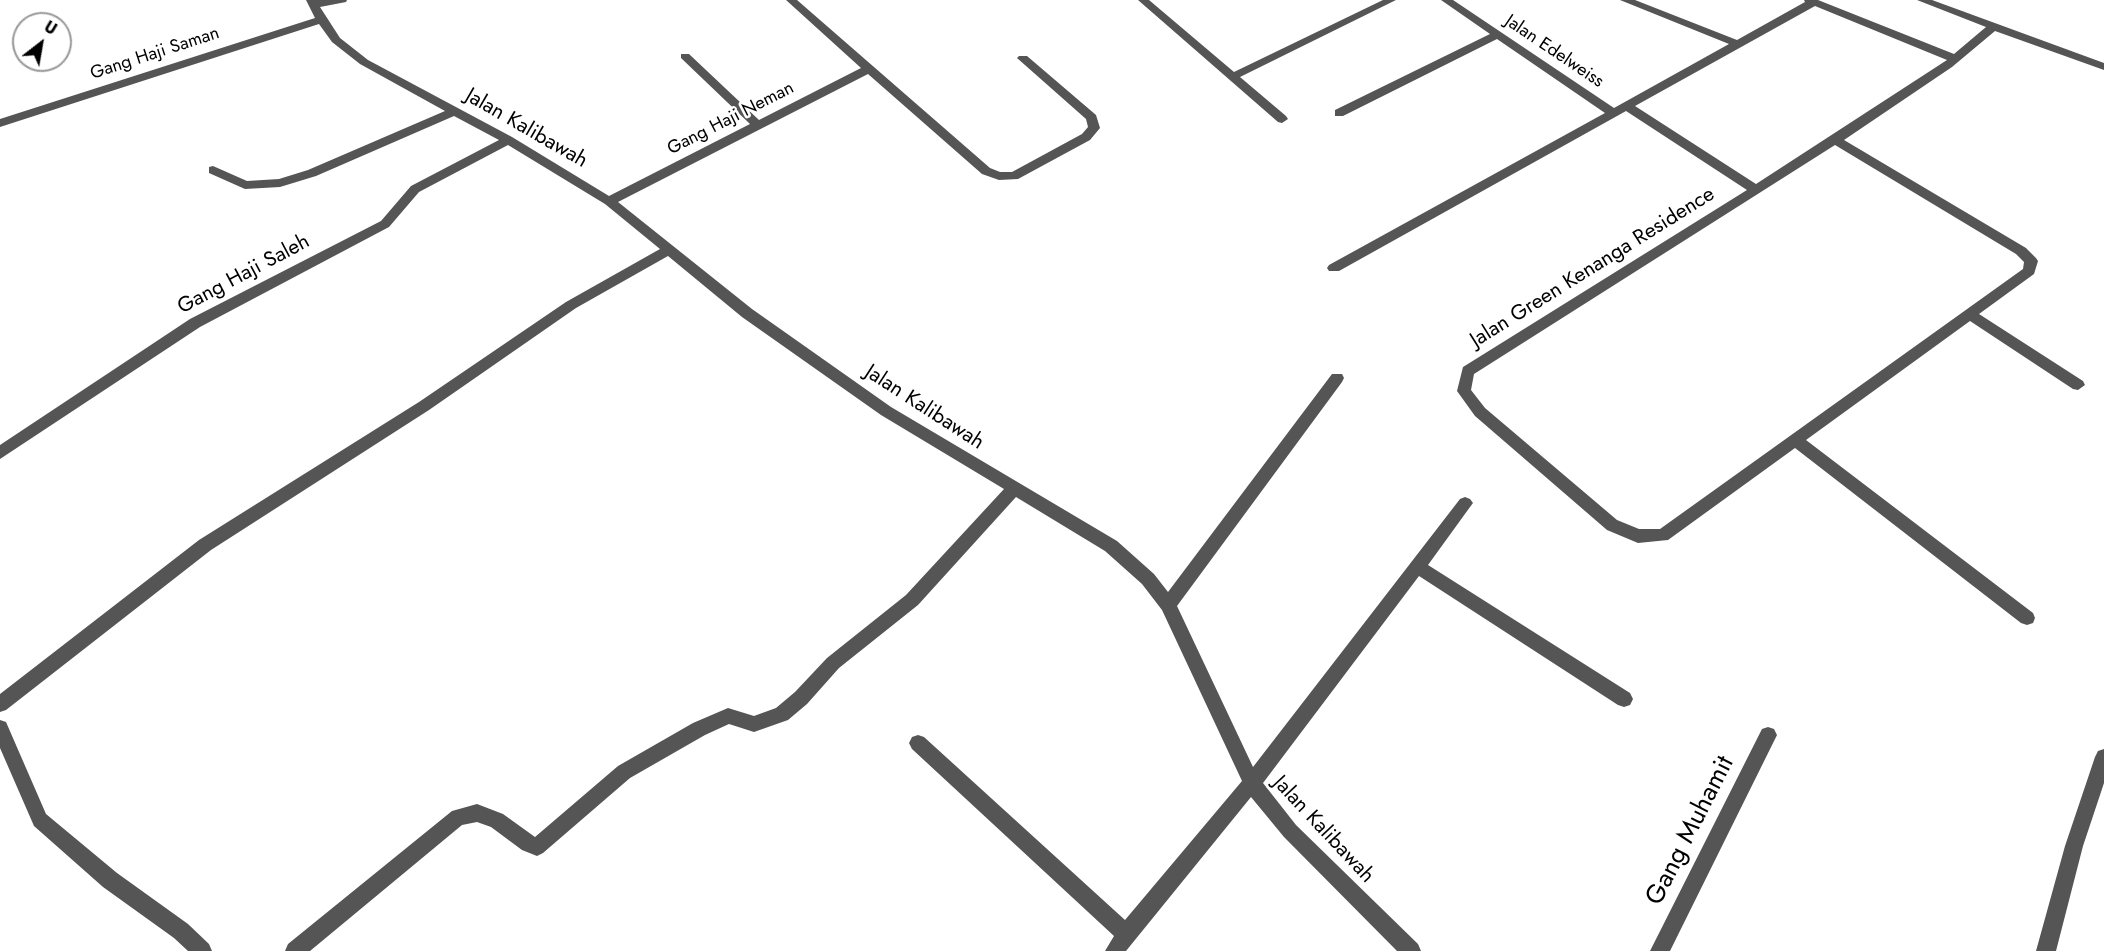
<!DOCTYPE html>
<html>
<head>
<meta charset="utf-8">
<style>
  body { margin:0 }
  #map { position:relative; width:2104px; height:951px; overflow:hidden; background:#fff; font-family:Jost,sans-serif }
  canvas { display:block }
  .north { position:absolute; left:12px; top:12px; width:60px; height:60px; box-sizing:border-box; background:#fff; border:2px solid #999; border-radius:50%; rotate:31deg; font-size:16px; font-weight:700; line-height:24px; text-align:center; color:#000 }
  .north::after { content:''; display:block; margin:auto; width:21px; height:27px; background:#000; clip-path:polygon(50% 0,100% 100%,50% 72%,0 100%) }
</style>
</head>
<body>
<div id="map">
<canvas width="2104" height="951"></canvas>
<div class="north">U</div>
</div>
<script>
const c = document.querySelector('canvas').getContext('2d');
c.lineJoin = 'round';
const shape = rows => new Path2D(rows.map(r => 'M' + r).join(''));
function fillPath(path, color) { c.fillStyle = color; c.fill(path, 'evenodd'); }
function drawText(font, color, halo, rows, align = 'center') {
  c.font = font + ' Jost,sans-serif'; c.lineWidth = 5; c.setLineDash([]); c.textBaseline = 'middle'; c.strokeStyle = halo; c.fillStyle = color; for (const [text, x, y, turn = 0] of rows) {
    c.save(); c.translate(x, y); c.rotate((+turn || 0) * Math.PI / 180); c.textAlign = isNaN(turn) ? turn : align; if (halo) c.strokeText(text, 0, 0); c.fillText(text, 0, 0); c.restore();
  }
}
const minor = shape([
  [306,0,347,0,346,2,320,7,340,38,368,60,512,137,609,196,750,124,681,58,681,54,689,54,759,120,861,68,786,0,797,0,990,168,1000,172,1012,172,1082,134,1088,127,1086,119,1017,58,1019,56,1027,56,1096,115,1100,128,1090,140,1018,179,999,180,982,174,868,74,618,202,752,309,891,407,1117,541,1154,574,1168,592,1332,374,1342,374,1344,378,1342,382,1177,606,1253,767,1460,499,1465,497,1470,499,1473,503,1470,507,1428,565,1630,693,1633,699,1630,705,1624,707,1618,705,1419,576,1263,783,1296,825,1418,944,1421,951,1397,951,1284,837,1251,797,1126,951,1105,951,1114,936,912,749,909,743,912,737,918,735,924,737,1125,920,1242,781,1162,610,1142,584,1105,551,1016,497,918,605,839,668,807,704,788,720,754,732,729,724,705,735,630,778,543,853,537,856,522,850,491,827,477,822,462,825,310,951,285,951,288,944,452,811,477,804,503,814,535,837,618,766,693,723,728,708,754,716,776,708,795,692,827,658,906,595,1004,489,881,415,742,317,668,256,576,308,429,410,211,550,6,710,0,712,0,694,199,540,419,402,566,302,660,249,605,204,508,145,419,192,389,227,200,327,0,459,0,445,190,319,381,221,411,186,499,140,454,116,316,176,280,187,245,189,209,173,209,167,213,166,247,181,279,179,308,170,445,111,360,64,332,42,319,24,0,127,0,119,315,18,306,0],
  [1138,0,1149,0,1234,72,1383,0,1396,0,1240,77,1286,116,1288,119,1282,123,1278,122,1138,0],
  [1441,0,1453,0,1614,108,1729,44,1620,0,1635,0,1737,40,1805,2,1804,0,1818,0,1954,54,1986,27,1917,0,1932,0,2104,63,2104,70,1995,31,1952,67,1844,140,2026,248,2036,258,2038,261,2034,274,1979,314,2083,381,2085,385,2078,390,2073,389,1970,321,1806,440,2033,613,2035,618,2033,623,2027,625,2021,623,1795,448,1668,540,1638,543,1607,530,1475,416,1457,391,1463,367,1747,190,1626,111,1339,271,1329,271,1327,268,1329,265,1605,113,1497,39,1343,116,1335,116,1335,110,1490,34,1441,0],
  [1815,6,1947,60,1756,184,1635,106,1815,6],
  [1835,145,2016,254,2024,262,2023,269,1660,529,1639,529,1617,520,1485,408,1471,390,1474,374,1835,145],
  [0,720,6,722,46,814,117,873,188,924,209,944,212,951,188,951,174,938,103,887,34,826,0,748,0,720],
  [1768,727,1774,729,1777,735,1670,951,1650,951,1762,729,1768,727],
  [2104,749,2104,783,2083,846,2056,951,2036,951,2065,846,2095,757,2098,751,2104,749]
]);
const farStreetnames = [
  ["Jalan Edelweiss",1554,52,34],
  ["Gang Haji Saman",155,54,-18],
  ["Gang Haji Neman",731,119,-27]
];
const streetNames = [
  ["Jalan Kalibawah",526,129,30],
  ["Jalan Green Kenanga Residence",1593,268,-32],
  ["Gang Haji Saleh",244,275,-28],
  ["Jalan Kalibawah",924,408,33],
  ["Jalan Kalibawah",1323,830,47]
];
const nearStreetnames = [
  ["Gang Muhamit",1691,831,-63]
];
fillPath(minor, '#555');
drawText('18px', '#000', '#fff', farStreetnames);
drawText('21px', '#000', '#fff', streetNames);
drawText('26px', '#000', '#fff', nearStreetnames);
</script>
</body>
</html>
